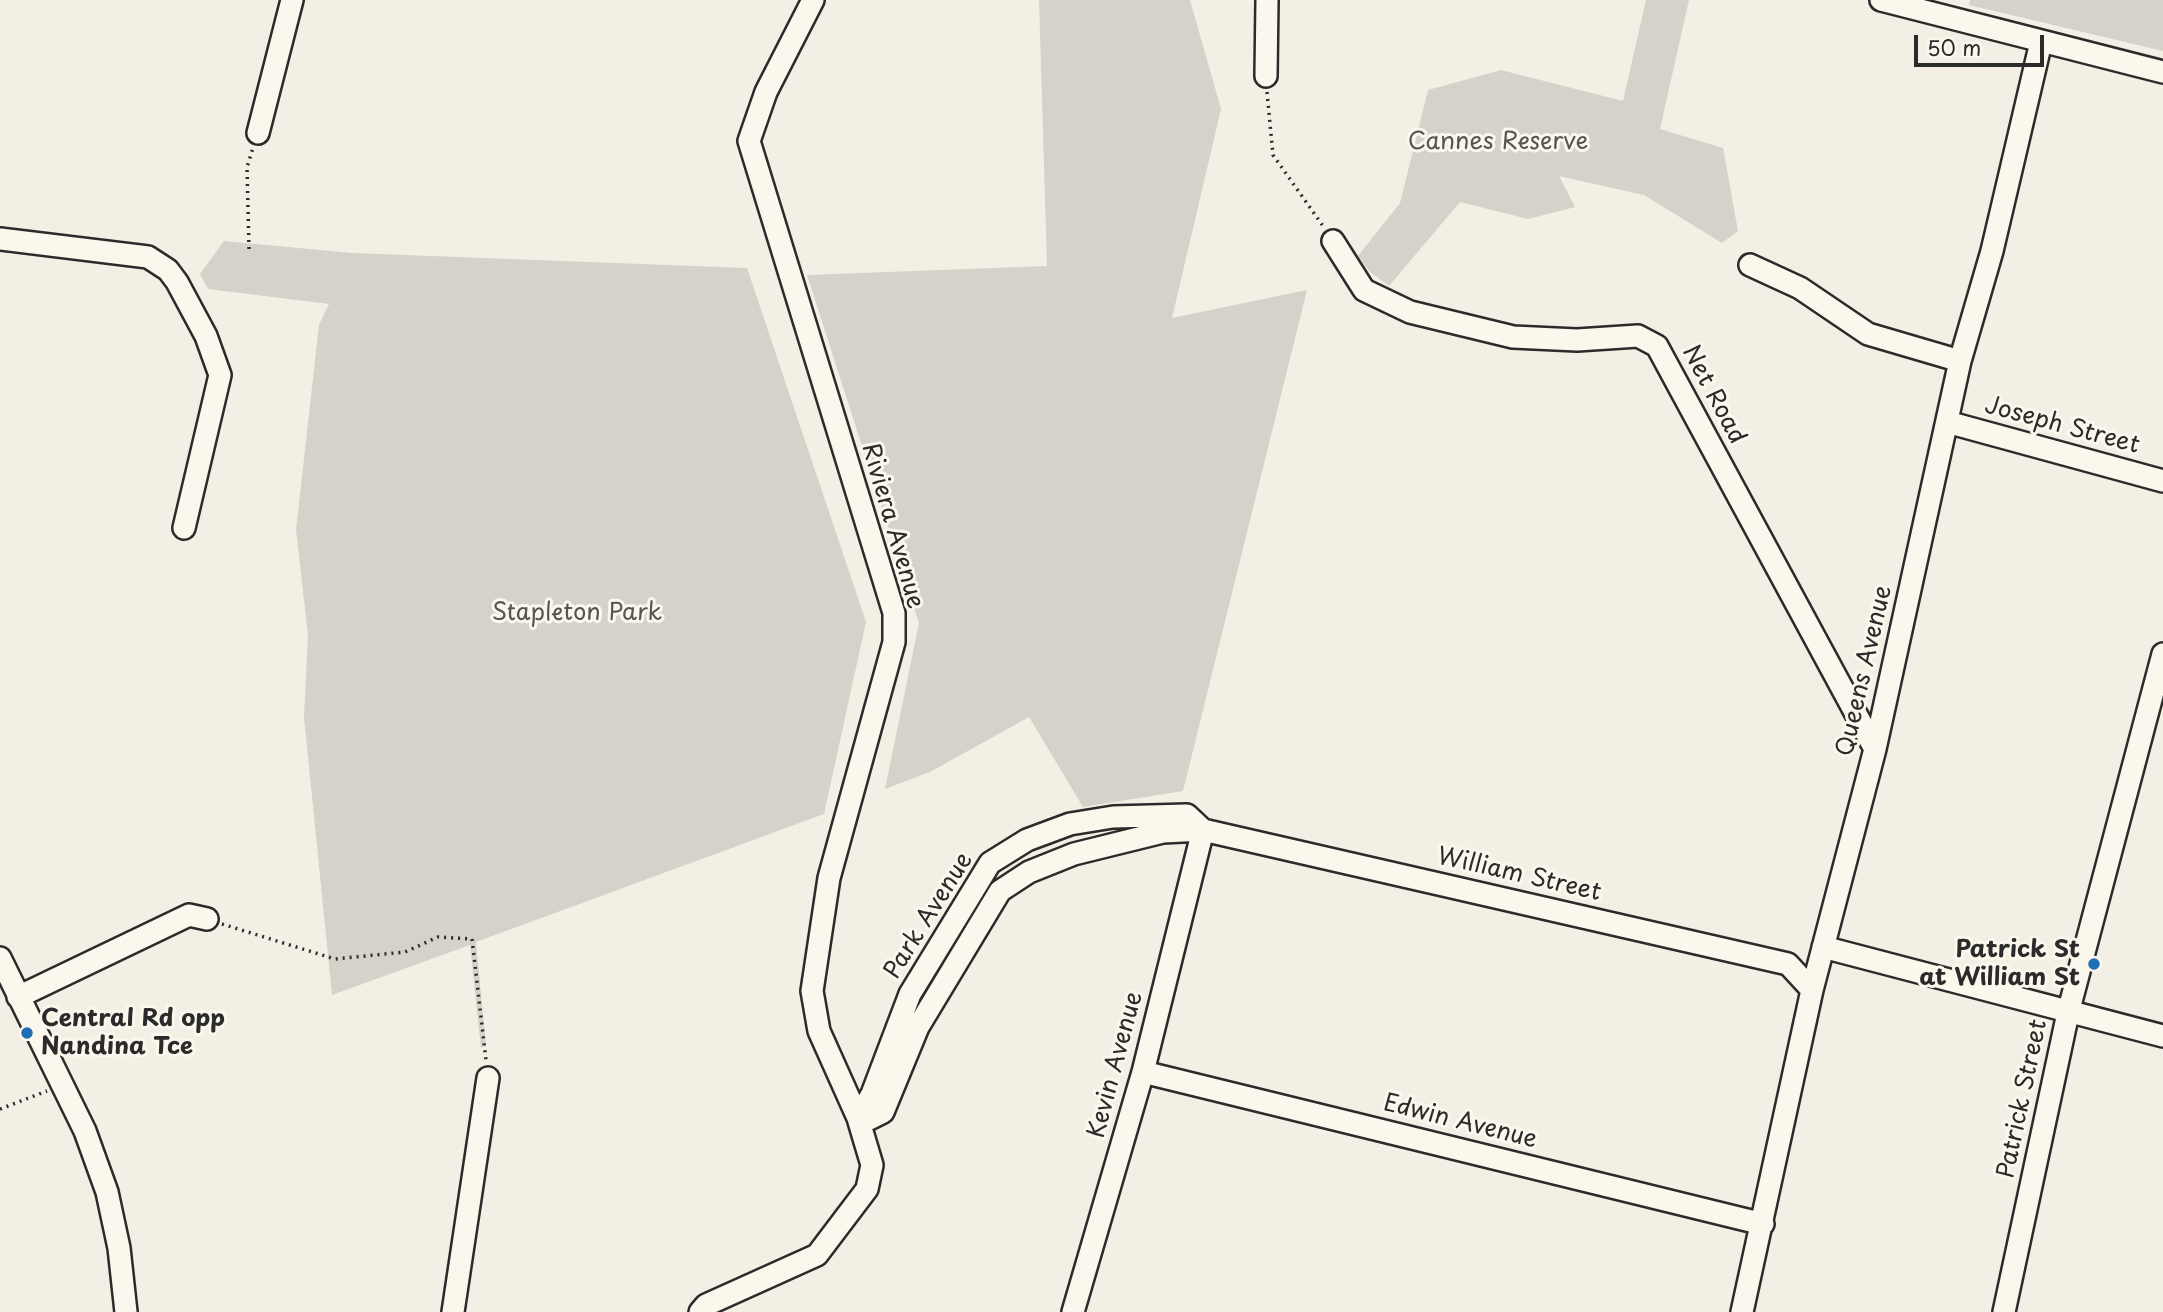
<!DOCTYPE html>
<html>
<head>
<meta charset="utf-8">
<style>
  body { margin:0 }
  #map { position:relative; width:2163px; height:1312px; overflow:hidden; background:#f3efe4; font-family:"Playpen Sans",sans-serif }
  canvas { display:block }
  .scale { position:absolute; left:1914px; top:35px; width:130px; height:32px; box-sizing:border-box; border:4px solid #2b2b2b; border-top:0; padding-left:9px; font-size:21px; line-height:24px; white-space:nowrap; color:#2b2b2b; -webkit-text-stroke:5px #fbf7ec; paint-order:stroke }
</style>
</head>
<body>
<div id="map">
<canvas width="2163" height="1312"></canvas>
<div class="scale">50 m</div>
</div>
<script>
const c = document.querySelector('canvas').getContext('2d');
c.lineJoin = 'round';
function fillPath(path, color) { c.fillStyle = color; c.fill(path, 'evenodd'); }
const shape = rows => new Path2D(rows.map(r => 'M' + r).join(''));
function stroke(path, color, width, dash) { c.strokeStyle = color; c.lineWidth = width; c.lineCap = dash ? 'butt' : 'round'; c.setLineDash(dash || []); c.stroke(path); }
function drawText(font, color, halo, rows, align = 'center') {
  c.font = font + ' "Playpen Sans",sans-serif'; c.lineWidth = 6; c.setLineDash([]); c.textBaseline = 'middle'; c.strokeStyle = halo; c.fillStyle = color; for (const [text, x, y, turn = 0] of rows) {
    c.save(); c.translate(x, y); c.rotate((+turn || 0) * Math.PI / 180); c.textAlign = isNaN(turn) ? turn : align; if (halo) c.strokeText(text, 0, 0); c.fillText(text, 0, 0); c.restore();
  }
}
const green = shape([
  [1039,0,1190,0,1221,109,1172,318,1307,290,1183,791,1083,807,1029,717,930,772,885,789,919,623,807,275,1047,266],
  [1646,0,1689,0,1660,129,1723,148,1738,231,1722,243,1644,195,1559,176,1575,207,1528,219,1460,202,1389,286,1369,271,1358,256,1400,203,1428,90,1501,70,1623,101],
  [1970,0,2163,0,2163,51,1969,5],
  [224,241,352,253,747,268,866,622,824,814,476,942,486,1046,481,1048,470,945,332,995,304,717,308,635,296,530,319,325,329,304,208,289,200,274]
]);
const path = shape([
  [1267,92,1273,155,1323,226],
  [249,249,247,167,253,148],
  [222,924,335,959,405,952,438,937,472,939,486,1060],
  [0,1109,47,1091]
]);
const minor = shape([
  [1881,0,2163,72],
  [1266,76,1267,0],
  [258,133,292,0],
  [0,239,148,257,168,270,177,282,206,336,220,375,184,528],
  [1333,241,1364,290,1410,312,1513,337,1577,340,1638,336,1657,346,1875,749],
  [1750,265,1800,288,1868,334,1960,361],
  [1947,422,2163,481],
  [1823,947,2163,1036],
  [0,958,85,1131,107,1192,119,1248,126,1312],
  [18,997,189,915,207,919],
  [1143,1072,1763,1224],
  [858,1118,869,1119,883,1112,918,1027,1000,891,1029,872,1074,854,1163,832,1203,830,1788,964,1812,990],
  [858,1118,872,1094,910,994,990,863,1027,840,1070,824,1113,817,1187,815,1203,830],
  [453,1312,488,1078],
  [700,1312,706,1305,817,1255,867,1189,872,1165,858,1118,819,1031,812,991,829,878,894,642,894,613,749,141,766,92,813,0],
  [1073,1312,1143,1072,1203,830],
  [1742,1312,1812,990,1875,749,1960,361,1992,251,2041,42],
  [2004,1312,2068,1013,2163,654]
]);
const markers = [
  [2094,964,7,"#1f6fb2"],
  [27,1033,7,"#1f6fb2"]
];
const parkNames = [
  ["Cannes Reserve",1498,142],
  ["Stapleton Park",577,613]
];
const streetNames = [
  ["Net Road",1713,395,62],
  ["Joseph Street",2062,426,15],
  ["Riviera Avenue",892,526,74],
  ["Queens Avenue",1865,671,-77],
  ["William Street",1519,875,13],
  ["Park Avenue",929,916,-58],
  ["Kevin Avenue",1116,1065,-75],
  ["Patrick Street",2023,1099,-78],
  ["Edwin Avenue",1460,1122,14]
];
const poiNames = [
  ["Patrick St",2080,950],
  ["at William St",2080,978],
  ["Central Rd opp",41,1019,"left"],
  ["Nandina Tce",41,1047,"left"]
];
fillPath(green, '#d5d2c9');
stroke(minor, '#2b2b2b', 26);
stroke(path, '#2b2b2b', 3.5, [2, 5]);
stroke(minor, '#fbf7ec', 21);
for (const [x, y, r, color] of markers) { const dot = new Path2D(); dot.arc(x, y, r, 0, 2 * Math.PI); c.fillStyle = color; c.fill(dot); stroke(dot, '#fbf7ec', 2.5); }
drawText('24px', '#565552', '#fbf7ec', parkNames);
drawText('24px', '#2b2b2b', '#fbf7ec', streetNames);
drawText('bold 24px', '#2b2b2b', '#fbf7ec', poiNames, 'right');
</script>
</body>
</html>
